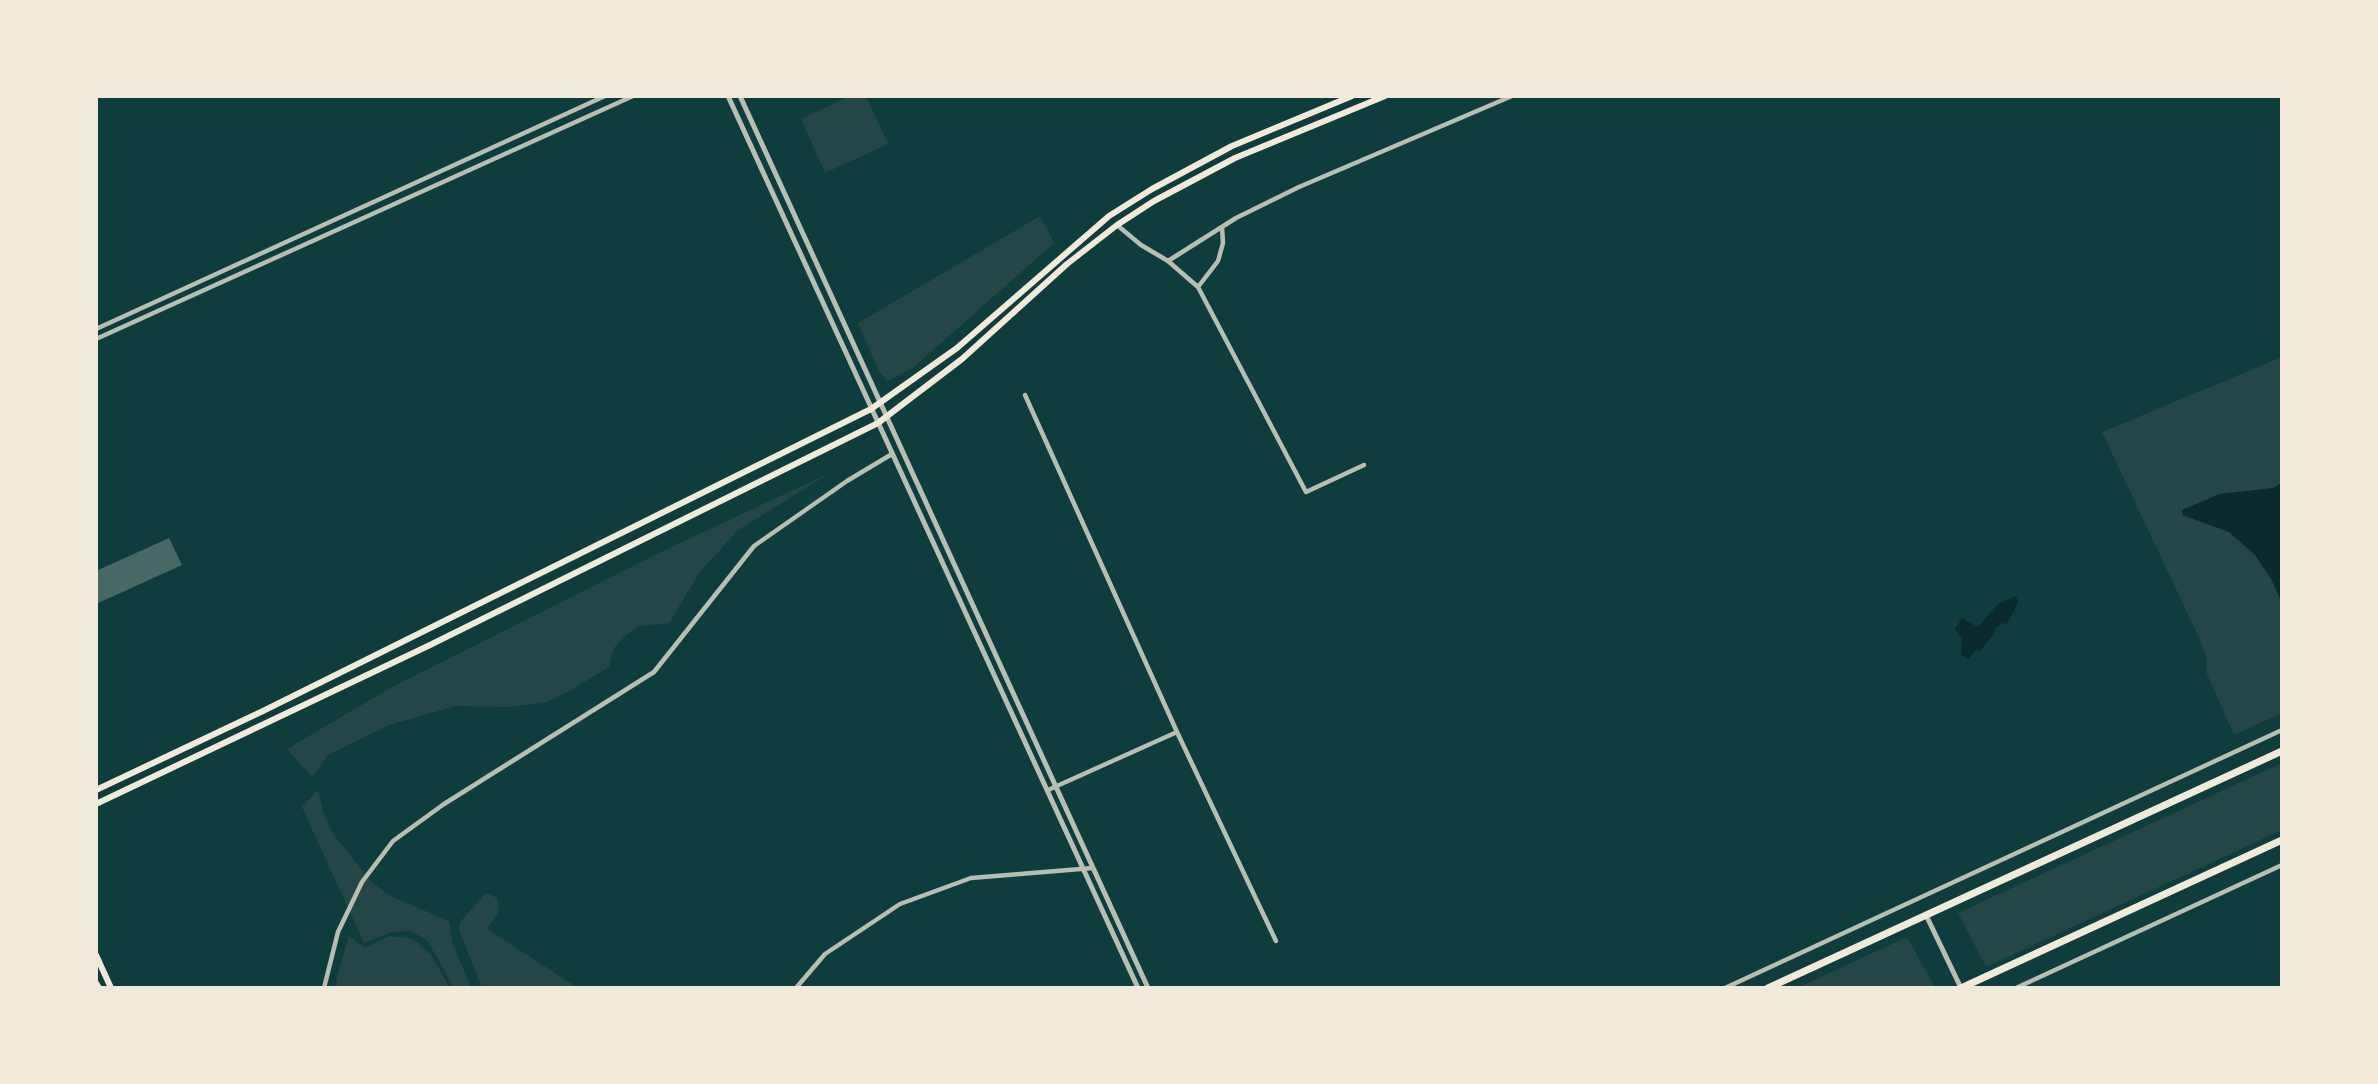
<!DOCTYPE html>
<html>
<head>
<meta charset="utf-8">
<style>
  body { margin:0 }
  #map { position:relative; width:2378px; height:1084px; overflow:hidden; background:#0f3d3e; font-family:"Public Sans",sans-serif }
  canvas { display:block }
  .frame { position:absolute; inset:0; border:98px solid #f1e9da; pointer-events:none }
</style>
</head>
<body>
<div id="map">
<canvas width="2378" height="1084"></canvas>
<div class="frame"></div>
</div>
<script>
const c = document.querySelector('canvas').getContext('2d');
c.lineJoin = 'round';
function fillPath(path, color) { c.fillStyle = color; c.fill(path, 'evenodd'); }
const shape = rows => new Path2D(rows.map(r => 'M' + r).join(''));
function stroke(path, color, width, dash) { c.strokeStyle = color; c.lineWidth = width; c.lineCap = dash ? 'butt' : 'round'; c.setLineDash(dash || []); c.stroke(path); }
const green = shape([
  [850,96,866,96,888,144,825,173,801,119],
  [1040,216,1054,243,914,367,888,381,879,372,858,323],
  [2282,357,2282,713,2234,735,2207,674,2206,657,2201,642,2102,432],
  [832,472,738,530,700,572,669,623,640,626,627,634,614,648,609,667,573,689,547,702,510,707,456,706,389,725,328,755,312,777,287,749,392,687,665,550],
  [2282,763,2282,830,1986,967,1958,913],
  [318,790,324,815,333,834,371,881,388,895,449,921,453,944,471,988,454,988,427,940,410,931,392,932,364,943,302,807],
  [486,893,497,898,499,911,487,929,575,986,482,988,459,930,460,922],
  [349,936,365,948,389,936,413,939,432,956,450,988,336,988,337,976],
  [1907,937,1935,987,1797,988]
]);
const water = shape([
  [2282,483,2282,603,2271,579,2255,555,2229,532,2182,515,2182,510,2220,494,2273,488],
  [2016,596,2018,603,2007,624,2002,623,1996,627,1994,634,1979,652,1976,650,1968,659,1961,654,1962,639,1955,629,1962,618,1978,627,1998,604]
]);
const building = shape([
  [169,538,182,565,96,604,96,571]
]);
const minor = shape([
  [1117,225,1141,245,1168,261,1198,287,1306,492,1364,465],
  [1168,261,1236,218,1299,187,1512,96],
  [1198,287,1218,261,1223,243,1222,227],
  [96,329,605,96],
  [96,339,633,96],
  [1025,395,1177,732,1276,941],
  [1048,790,1177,732],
  [324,988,338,932,362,882,393,841,444,804,654,672,754,546,847,481,892,454],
  [796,988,825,954,900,904,971,878,1093,868],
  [1725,988,2282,730],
  [2016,988,2282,865]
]);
const tertiary = shape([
  [728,96,1138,988],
  [740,96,1148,988],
  [1926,915,1961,988]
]);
const secondary = shape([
  [96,790,263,711,871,409,957,348,1109,216,1152,189,1232,146,1352,96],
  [96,804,430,645,878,423,962,359,1067,264,1117,225,1154,201,1235,158,1385,96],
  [96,955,111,988],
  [96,983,99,988]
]);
const trunk = shape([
  [1768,988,2282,751],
  [1961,988,2282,840]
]);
fillPath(green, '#244646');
fillPath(water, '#0a2a2b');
fillPath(building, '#486865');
stroke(minor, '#b8beb3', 4.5);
stroke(tertiary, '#b8beb3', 5);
stroke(secondary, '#f1e9da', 6);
stroke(trunk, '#f1e9da', 7);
</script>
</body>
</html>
